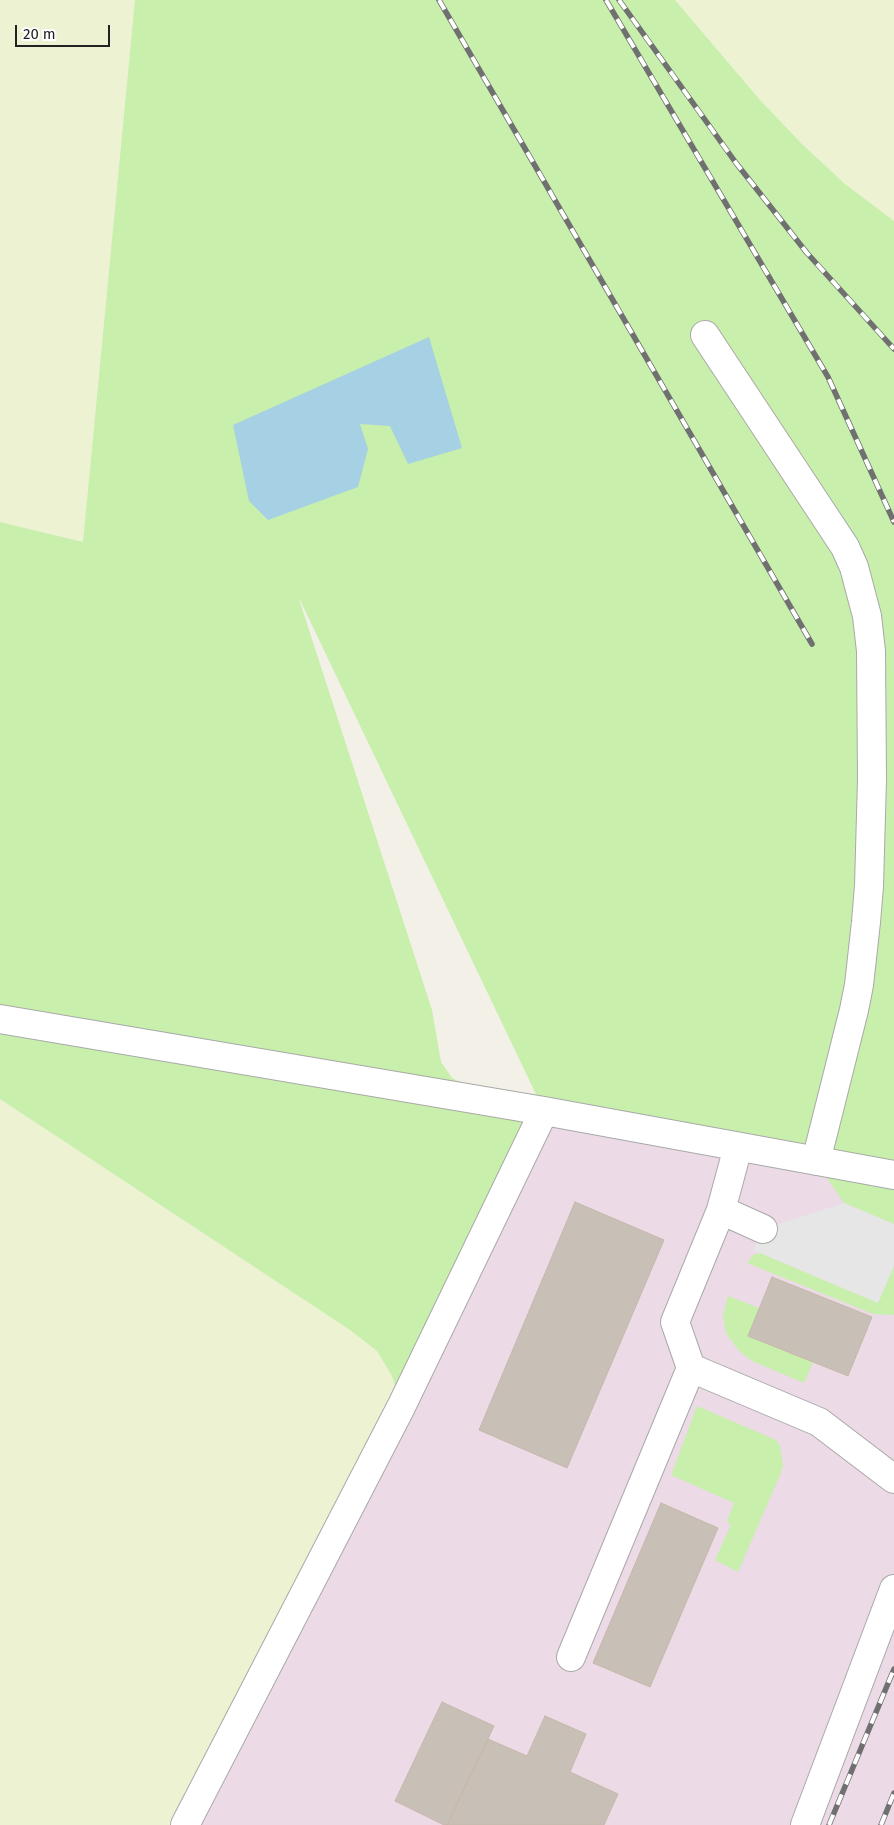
<!DOCTYPE html>
<html>
<head>
<meta charset="utf-8">
<style>
  body { margin:0 }
  #map { position:relative; width:894px; height:1825px; overflow:hidden; background:#f3f0e8; font-family:"Fira Sans",sans-serif }
  canvas { display:block }
  .scale { position:absolute; left:15px; top:25px; width:95px; height:22px; box-sizing:border-box; border:2px solid #222; border-top:0; padding-left:6px; font-size:15px; line-height:18px; white-space:nowrap; color:#222; -webkit-text-stroke:4px #fff; paint-order:stroke }
</style>
</head>
<body>
<div id="map">
<canvas width="894" height="1825"></canvas>
<div class="scale">20 m</div>
</div>
<script>
const c = document.querySelector('canvas').getContext('2d');
c.lineJoin = 'round';
function fillPath(path, color) { c.fillStyle = color; c.fill(path, 'evenodd'); }
const shape = rows => new Path2D(rows.map(r => 'M' + r).join(''));
function stroke(path, color, width, dash) { c.strokeStyle = color; c.lineWidth = width; c.lineCap = dash ? 'butt' : 'round'; c.setLineDash(dash || []); c.stroke(path); }
const industrial = shape([
  [544,1111,894,1175,894,1825,185,1825]
]);
const farmland = shape([
  [0,0,135,0,83,542,0,522],
  [675,0,894,0,894,221,845,184,802,144,760,100],
  [0,1099,350,1330,377,1351,392,1376,401,1407,185,1825,0,1825]
]);
const grass = shape([
  [135,0,675,0,760,100,802,144,845,184,894,221,894,1224,844,1203,815,1161,544,1111,401,1407,392,1376,377,1351,350,1330,0,1099,0,522,83,542],
  [299,599,300,600,544,1111,473,1089,452,1078,441,1062,432,1010],
  [760,1253,878,1303,894,1266,894,1315,873,1314,747,1263,753,1255],
  [728,1296,759,1308,748,1336,813,1362,804,1383,752,1361,739,1351,726,1333,723,1315],
  [697,1406,776,1440,780,1445,783,1466,780,1475,738,1572,715,1560,731,1525,727,1521,734,1503,671,1475]
]);
const parking = shape([
  [844,1203,894,1224,894,1266,878,1303,753,1250,763,1229]
]);
const water = shape([
  [429,337,462,448,408,464,390,426,360,424,368,449,358,487,268,520,249,501,233,425]
]);
const building = shape([
  [575,1202,664,1240,567,1468,479,1430,575,1202],
  [772,1277,872,1317,848,1376,748,1336,772,1277],
  [661,1503,718,1528,650,1687,593,1663,661,1503],
  [442,1702,494,1726,447,1825,444,1825,395,1801,442,1702],
  [545,1716,586,1734,570,1772,618,1794,604,1825,447,1825,488,1739,527,1756,545,1716]
]);
const minor = shape([
  [705,335,845,547,854,567,867,616,871,651,872,779,869,886,866,922,859,985,854,1010,816,1161],
  [0,1019,544,1111,894,1175],
  [738,1147,721,1210,675,1322,691,1368,819,1422,894,1479],
  [721,1210,763,1229],
  [571,1657,691,1368],
  [185,1825,401,1407,544,1111],
  [805,1825,894,1589]
]);
const rail = shape([
  [439,0,812,644],
  [606,0,828,377,894,522],
  [619,0,736,163,807,253,894,349],
  [829,1825,894,1669],
  [881,1825,894,1793]
]);
fillPath(industrial, '#ecdae7');
fillPath(farmland, '#edf2d3');
fillPath(grass, '#c8efab');
fillPath(parking, '#e6e6e6');
fillPath(water, '#a6d0e3');
fillPath(building, '#c8c0b7');
stroke(building, '#c6b8a9', 1);
stroke(minor, '#a9a9a9', 30);
stroke(minor, '#fff', 28);
stroke(rail, '#707070', 5.5);
stroke(rail, '#fff', 4, [11]);
</script>
</body>
</html>
